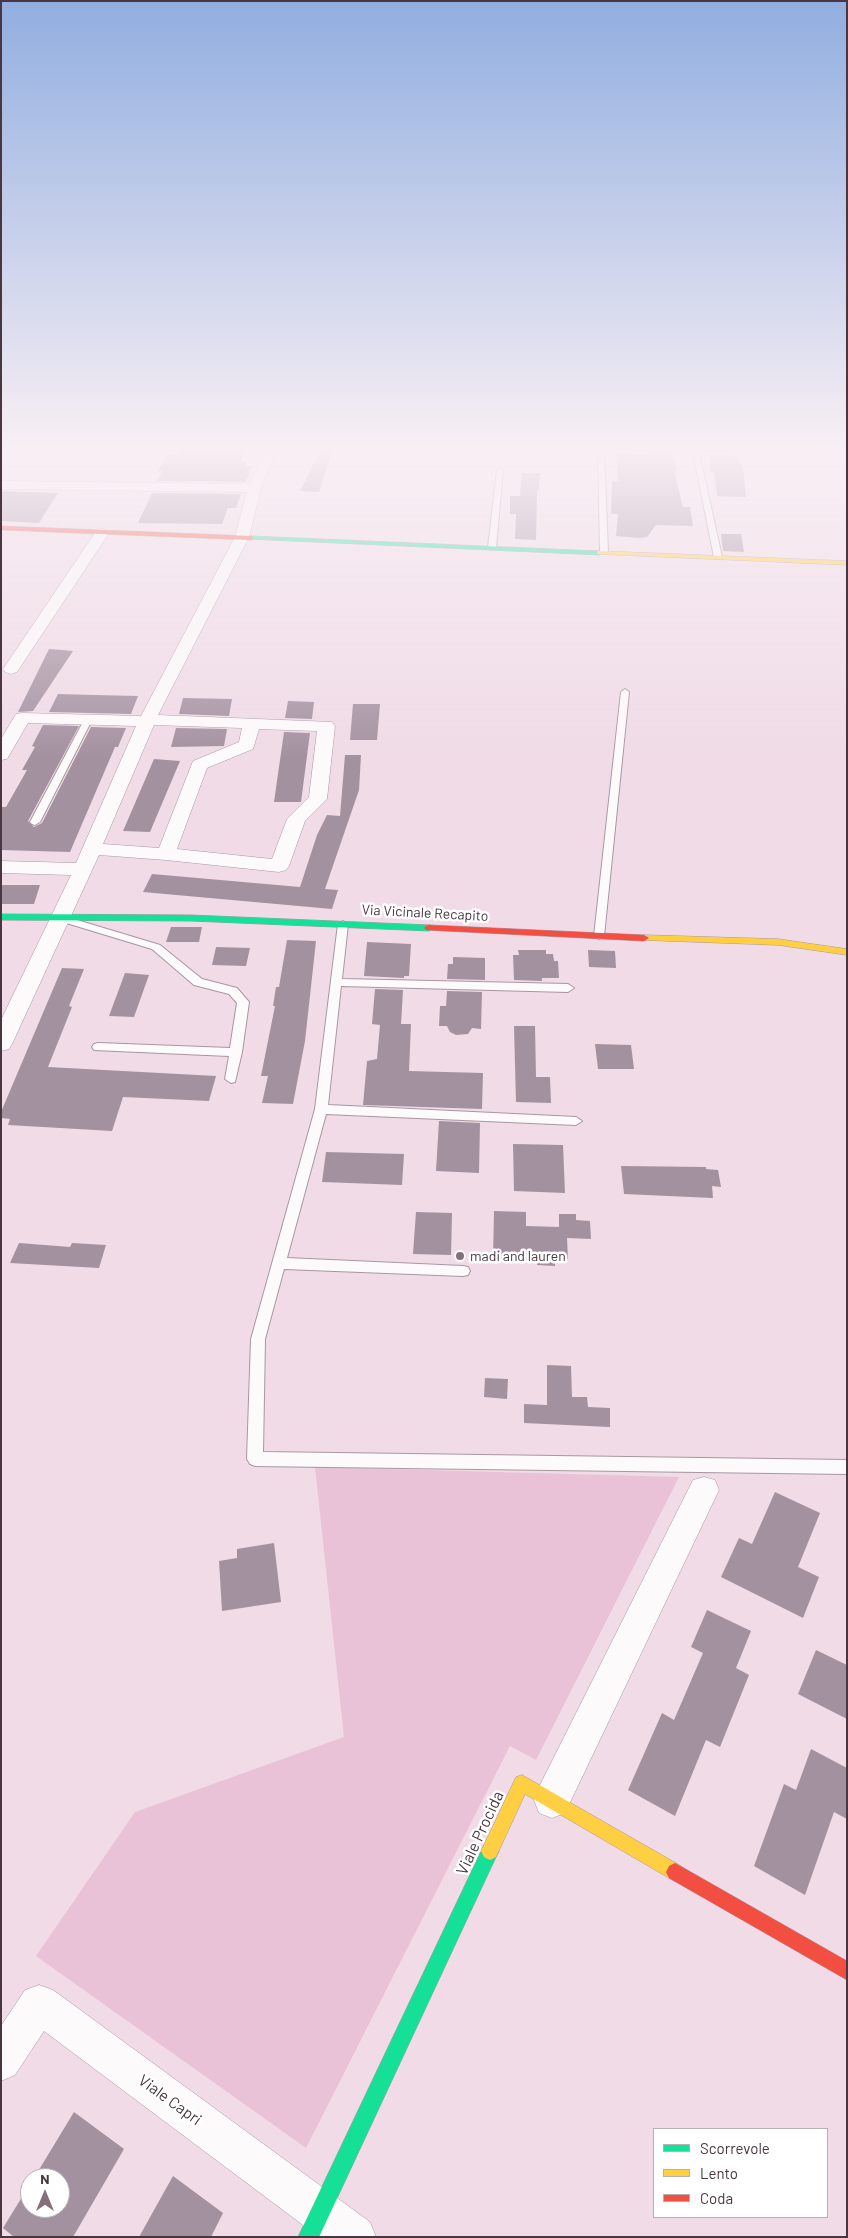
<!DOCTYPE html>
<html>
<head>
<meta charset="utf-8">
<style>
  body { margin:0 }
  #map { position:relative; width:848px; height:2238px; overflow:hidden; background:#f0dbe6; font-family:Barlow,sans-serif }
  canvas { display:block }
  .frame { position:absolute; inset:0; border:2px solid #493640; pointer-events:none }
  .legend { position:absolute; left:653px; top:2128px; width:175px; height:90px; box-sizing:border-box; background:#fff; border:1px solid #b6afb3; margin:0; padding:6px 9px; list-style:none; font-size:15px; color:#493640 }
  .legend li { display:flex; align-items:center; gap:10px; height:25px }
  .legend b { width:25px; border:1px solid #b6afb3 }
  .north { position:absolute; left:20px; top:2168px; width:50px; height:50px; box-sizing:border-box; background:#fff; border:1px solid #b6afb3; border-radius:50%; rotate:0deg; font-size:14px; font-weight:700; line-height:20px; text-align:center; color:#493640 }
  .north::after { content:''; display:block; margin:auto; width:18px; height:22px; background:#83707a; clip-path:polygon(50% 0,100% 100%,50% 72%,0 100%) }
</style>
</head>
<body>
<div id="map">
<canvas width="848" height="2238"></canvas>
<div class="frame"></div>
<ul class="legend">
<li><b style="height:6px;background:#16e098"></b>Scorrevole</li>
<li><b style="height:6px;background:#ffcf43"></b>Lento</li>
<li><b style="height:6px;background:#f24e42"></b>Coda</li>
</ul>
<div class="north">N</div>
</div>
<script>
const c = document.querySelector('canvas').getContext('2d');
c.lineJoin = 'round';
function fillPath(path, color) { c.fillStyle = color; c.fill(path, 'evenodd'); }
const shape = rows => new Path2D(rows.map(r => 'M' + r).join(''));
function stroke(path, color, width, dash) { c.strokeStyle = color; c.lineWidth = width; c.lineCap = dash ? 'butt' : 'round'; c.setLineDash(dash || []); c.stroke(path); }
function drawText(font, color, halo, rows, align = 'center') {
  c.font = font + ' Barlow,sans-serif'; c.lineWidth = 5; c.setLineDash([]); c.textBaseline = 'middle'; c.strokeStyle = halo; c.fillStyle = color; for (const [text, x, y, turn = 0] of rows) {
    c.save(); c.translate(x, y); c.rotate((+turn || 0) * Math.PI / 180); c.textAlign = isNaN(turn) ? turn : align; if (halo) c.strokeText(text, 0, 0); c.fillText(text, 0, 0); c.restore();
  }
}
const green = shape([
  [315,1467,679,1477,536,1760,510,1746,306,2148,36,1956,135,1812,344,1737]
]);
const building = shape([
  [323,445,334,445,319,492,300,491],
  [647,445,671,445,677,471,674,471,683,507,690,507,693,526,656,525,647,537,639,538,616,536,618,514,611,514,612,481,618,481,616,453,647,454],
  [230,446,247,446,241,462,247,462,246,466,252,466,246,482,157,481,162,471,158,471,167,455,177,455,181,447,229,448],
  [709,455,736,456,743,467,746,497,717,496,714,472,711,472],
  [522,473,540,473,539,490,537,490,536,540,515,539,516,514,510,514,510,496,520,496],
  [1,491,27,492,58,493,39,523,1,521],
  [152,493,241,494,236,508,228,508,222,524,138,523],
  [721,534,741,534,744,552,723,551],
  [49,649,73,651,33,711,18,712],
  [58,694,95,695,138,696,131,714,49,712],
  [183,698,232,699,229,716,179,714],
  [288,701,314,702,312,719,285,718],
  [353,704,380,704,377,740,350,740],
  [43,725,79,726,28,821,34,827,42,823,91,727,126,728,118,747,115,747,70,852,1,850,1,807,6,807,27,770,22,770,35,747,32,746],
  [176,728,227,729,224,746,171,747],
  [284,732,310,733,301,802,274,802],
  [345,755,361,755,359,790,325,889,338,890,332,909,143,892,152,874,300,887,317,835,327,815,340,816],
  [154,759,180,761,150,832,123,831],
  [1,885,40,885,34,904,1,904],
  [171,927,202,927,199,942,166,942],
  [287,940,316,941,305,1041,293,1104,262,1103,268,1076,261,1076,275,1006,273,1006,276,987,279,987],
  [367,942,411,944,409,976,404,976,404,978,364,976],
  [216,947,250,948,246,966,212,965],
  [518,950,546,950,546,954,553,954,554,961,558,961,559,978,542,978,542,981,514,980,513,955,519,955],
  [588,950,615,951,616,968,589,967],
  [453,957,485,958,485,980,447,979,448,964,453,964],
  [62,968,84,969,69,1006,72,1007,48,1067,216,1076,209,1101,123,1097,112,1131,8,1125,10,1119,1,1118,1,1112],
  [125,973,149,975,134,1017,109,1016],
  [375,989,403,990,401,1024,411,1024,409,1071,483,1073,482,1109,363,1105,367,1061,377,1059,380,1025,372,1024],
  [447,991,482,992,481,1029,472,1028,468,1034,456,1035,450,1032,447,1026,439,1026,440,1006,446,1006],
  [514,1026,535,1026,536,1077,550,1077,551,1103,516,1102],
  [595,1044,631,1045,634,1069,598,1069],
  [439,1121,480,1123,479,1173,436,1171],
  [513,1144,563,1145,565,1193,514,1191],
  [326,1152,404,1154,402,1185,322,1182],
  [621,1166,706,1167,706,1169,718,1170,721,1187,712,1186,713,1198,624,1194],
  [494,1211,526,1212,526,1226,559,1227,559,1214,576,1214,576,1220,590,1221,591,1239,567,1238,568,1259,555,1258,555,1266,537,1265,537,1261,493,1259],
  [416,1212,452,1213,451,1255,413,1254],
  [19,1243,70,1247,72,1243,106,1245,99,1268,10,1263],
  [547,1365,571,1366,572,1397,587,1397,588,1407,610,1408,610,1427,524,1423,524,1404,547,1405],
  [485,1378,508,1379,507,1399,484,1397],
  [775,1492,820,1513,798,1567,819,1577,803,1618,721,1577,739,1538,752,1544],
  [274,1543,281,1602,222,1611,219,1561,237,1558,237,1549],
  [707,1610,751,1631,736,1668,749,1675,720,1747,706,1740,675,1816,628,1790,662,1713,674,1720,703,1653,691,1647],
  [816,1650,847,1665,847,1719,798,1694],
  [811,1749,847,1768,847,1819,834,1812,805,1895,754,1866,784,1784,796,1790],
  [74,2112,124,2149,73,2237,14,2237,3,2228,30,2184,30,2208,60,2208,60,2178,34,2178],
  [173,2176,223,2213,211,2237,139,2237]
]);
const lane = shape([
  [601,447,604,449,608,552,604,554,600,552,598,449,601,447],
  [696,450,699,452,722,557,718,559,714,557,693,452,696,450],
  [500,468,503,470,496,547,492,549,488,547,497,470,500,468],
  [625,689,629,692,604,936,599,939,594,936,621,692,625,689],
  [88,717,92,720,40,822,35,825,32,824,30,822,84,720,88,717],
  [67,917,160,945,202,979,237,988,249,1002,242,1052,235,1082,231,1083,225,1079,229,1056,94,1050,92,1047,94,1044,98,1043,230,1048,237,1003,229,994,194,985,152,949,63,922,62,920,67,917],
  [343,921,348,924,342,979,568,984,574,988,568,992,341,986,328,1105,576,1117,582,1121,576,1125,326,1114,287,1258,463,1266,468,1267,470,1271,468,1275,463,1276,284,1269,265,1339,263,1452,847,1460,847,1474,255,1466,250,1464,247,1459,251,1339,315,1109,338,924,343,921]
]);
const street = shape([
  [267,445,279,445,261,488,249,537,158,715,332,722,335,726,327,799,305,821,289,866,286,870,279,872,166,860,99,855,12,1044,9,1049,1,1051,1,1020,71,875,1,873,1,861,76,863,136,726,28,723,7,759,1,760,1,739,16,714,22,713,141,716,235,537,247,492,1,489,1,481,250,484,267,445],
  [154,725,242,728,239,742,193,761,159,848,103,844,154,725],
  [259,729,317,731,309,797,287,819,272,859,177,849,207,768,253,749,259,729],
  [102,529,109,533,19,669,17,672,11,674,5,672,3,669,97,530,102,529],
  [704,1477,715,1480,719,1490,565,1813,552,1818,539,1813,534,1800,539,1787,693,1480,704,1477],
  [39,1985,53,1990,370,2222,376,2237,319,2237,44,2031,15,2075,1,2081,1,2026,25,1990,39,1985]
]);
const fast = shape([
  [251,536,599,551,602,553,599,555,249,539,249,537,251,536],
  [1,914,191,915,429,925,434,928,429,931,191,921,1,920,1,914],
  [490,1842,496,1845,499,1851,496,1857,319,2237,298,2237,484,1845,490,1842]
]);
const slow = shape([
  [599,551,847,561,847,565,597,554,597,552,599,551],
  [644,935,778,939,847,949,847,955,778,945,641,940,639,938,644,935],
  [522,1775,681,1866,684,1872,681,1878,675,1881,669,1878,525,1794,496,1857,490,1860,484,1857,481,1851,484,1845,516,1777,522,1775]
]);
const jam = shape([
  [1,526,251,536,254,538,251,540,1,530,1,526],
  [429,925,644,935,649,938,644,941,426,930,424,928,426,926,429,925],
  [675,1863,847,1961,847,1980,669,1878,666,1872,669,1866,675,1863]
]);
const markers = [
  [460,1256,5,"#83707a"]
];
const streetNames = [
  ["Via Vicinale Recapito",425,913,3]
];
const poiNames = [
  ["madi and lauren",470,1256]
];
const nearStreetnames = [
  ["Viale Procida",480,1833,-65],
  ["Viale Capri",170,2100,36]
];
fillPath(green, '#eac2d8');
fillPath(building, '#a491a0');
stroke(lane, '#a897a0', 2);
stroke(street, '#a897a0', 1);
stroke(fast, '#a897a0', 1);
stroke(slow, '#a897a0', 1);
stroke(jam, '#a897a0', 1);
fillPath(lane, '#fdfafb');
fillPath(street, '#fdfafb');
fillPath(fast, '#16e098');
fillPath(slow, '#ffcf43');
fillPath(jam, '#f24e42');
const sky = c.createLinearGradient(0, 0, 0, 759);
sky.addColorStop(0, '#91aee0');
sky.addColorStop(0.59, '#f8eff4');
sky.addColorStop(1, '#f8eff400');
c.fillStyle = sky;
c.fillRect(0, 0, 848, 759);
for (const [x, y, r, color] of markers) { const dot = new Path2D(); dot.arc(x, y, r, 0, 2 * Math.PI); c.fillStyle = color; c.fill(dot); stroke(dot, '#fff', 2); }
drawText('14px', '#493640', '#fff', streetNames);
drawText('14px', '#493640', '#fff', poiNames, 'left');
drawText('16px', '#493640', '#fff', nearStreetnames);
</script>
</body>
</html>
